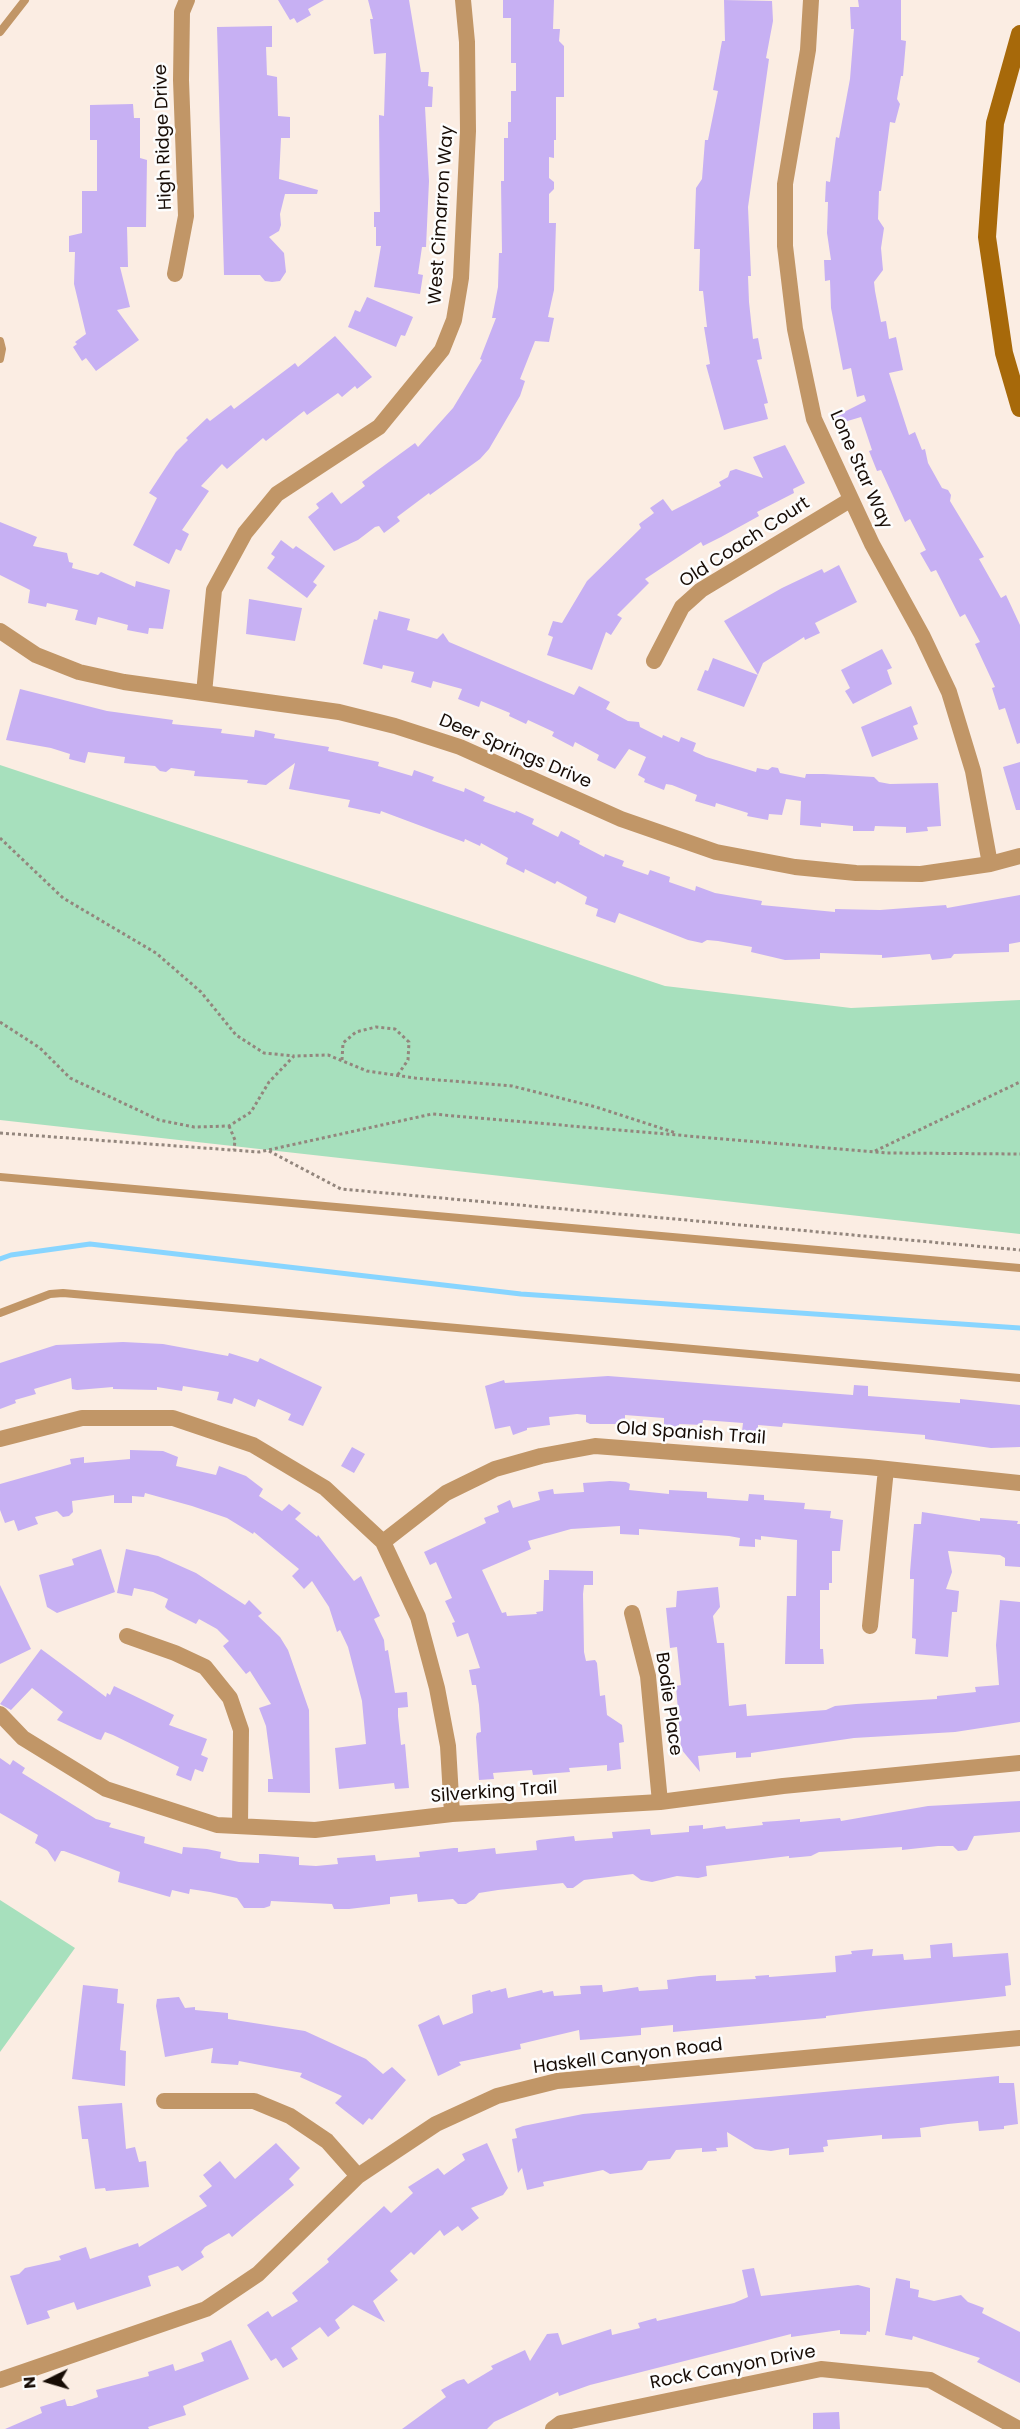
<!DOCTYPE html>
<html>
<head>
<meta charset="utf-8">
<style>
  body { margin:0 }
  #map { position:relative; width:1020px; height:2429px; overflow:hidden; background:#fbede3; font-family:Poppins,sans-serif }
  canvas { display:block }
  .north { position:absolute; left:18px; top:2351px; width:60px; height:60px; -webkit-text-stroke:4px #fdfdfd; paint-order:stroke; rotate:265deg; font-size:16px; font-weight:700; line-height:24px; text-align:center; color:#170c05 }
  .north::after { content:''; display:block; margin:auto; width:21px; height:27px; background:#170c05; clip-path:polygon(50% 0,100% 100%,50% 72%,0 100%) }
</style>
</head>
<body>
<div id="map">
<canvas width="1020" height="2429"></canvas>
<div class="north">N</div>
</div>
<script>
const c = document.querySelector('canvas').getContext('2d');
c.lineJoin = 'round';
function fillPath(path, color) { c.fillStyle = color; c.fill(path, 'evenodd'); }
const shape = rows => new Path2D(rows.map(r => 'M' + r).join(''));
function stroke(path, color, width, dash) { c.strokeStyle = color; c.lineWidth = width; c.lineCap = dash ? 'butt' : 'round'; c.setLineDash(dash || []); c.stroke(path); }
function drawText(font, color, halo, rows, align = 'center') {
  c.font = font + ' Poppins,sans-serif'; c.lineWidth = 5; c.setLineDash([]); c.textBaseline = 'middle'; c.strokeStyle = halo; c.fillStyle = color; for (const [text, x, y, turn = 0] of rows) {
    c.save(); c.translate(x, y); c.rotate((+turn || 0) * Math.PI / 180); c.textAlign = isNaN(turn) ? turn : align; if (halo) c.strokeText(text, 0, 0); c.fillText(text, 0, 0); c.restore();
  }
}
const green = shape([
  [0,765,665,986,851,1008,1020,1000,1020,1234,0,1120],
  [0,1900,75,1948,0,2052]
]);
const stream = shape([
  [0,1259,11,1255,90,1244,521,1294,1020,1328]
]);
const building = shape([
  [278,0,324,0,308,9,311,15,297,23,294,18,290,20],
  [368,0,409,0,421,72,429,72,428,86,433,87,432,107,425,107,429,181,426,247,422,247,418,274,423,275,420,294,374,287,381,246,376,246,376,227,374,227,374,212,380,212,379,115,384,116,386,53,374,54,370,19,373,19],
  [503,0,554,0,553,29,560,29,559,41,564,46,564,97,556,97,556,140,554,140,554,158,549,157,549,178,554,182,554,189,549,194,549,223,556,223,554,290,548,317,554,318,549,342,535,341,520,379,525,381,520,396,489,449,480,459,430,495,429,493,397,517,400,521,384,533,379,526,375,527,358,540,334,551,308,517,319,508,316,504,332,492,341,504,365,486,362,482,378,470,415,443,418,447,453,408,482,360,480,359,496,318,492,318,498,287,499,253,502,253,501,181,504,181,504,138,508,138,508,122,511,122,511,91,516,91,516,63,511,63,511,18,503,18],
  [724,0,772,1,773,21,766,58,769,59,748,207,751,276,748,276,749,302,753,339,758,338,762,359,757,360,768,403,764,404,768,419,724,430,706,365,710,364,704,327,707,327,703,291,699,291,700,249,694,249,696,188,702,179,705,140,708,140,718,91,713,90,722,41,725,41],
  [858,0,901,0,901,40,906,41,903,76,901,76,897,99,900,104,895,123,890,122,881,191,879,191,878,219,884,228,881,248,883,270,874,282,875,291,881,322,886,321,889,339,896,337,903,370,889,373,909,435,915,432,922,450,925,449,928,463,942,488,948,490,951,495,950,501,984,557,979,559,1001,598,1006,595,1020,625,1020,743,1017,744,1005,708,999,710,992,688,995,687,975,644,980,642,965,614,960,617,936,570,931,572,920,553,926,550,910,519,905,522,881,470,877,471,869,451,872,450,861,417,834,425,832,418,866,401,864,395,857,397,851,368,843,370,831,308,830,280,825,281,824,260,831,260,827,233,828,202,825,202,826,181,830,182,836,137,839,138,850,79,854,29,851,29,850,7,859,7],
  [272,26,272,47,266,47,267,75,277,77,278,116,290,117,290,138,281,138,279,179,318,190,317,194,285,194,280,214,281,225,279,231,269,237,284,253,286,272,280,281,272,282,265,281,260,275,224,275,217,27],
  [133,104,134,118,140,118,140,158,147,160,146,227,127,227,128,267,120,267,130,307,117,310,139,340,96,371,86,358,82,361,73,347,77,344,75,342,86,334,74,284,75,252,69,252,69,236,82,233,82,191,97,191,97,140,90,140,90,105],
  [367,297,413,317,405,336,401,335,396,347,348,327,355,310,360,312],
  [335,336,372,377,357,389,355,386,342,397,338,393,307,415,304,411,266,441,263,438,227,469,222,464,201,486,209,491,182,530,189,534,181,551,176,549,169,564,133,545,157,498,149,493,176,452,188,440,186,438,207,418,210,421,231,405,234,409,295,363,298,367],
  [785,445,805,483,793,489,794,493,757,512,759,516,721,537,703,546,701,542,645,579,649,583,617,615,622,618,611,635,606,632,592,670,547,655,553,637,548,635,553,621,562,623,587,581,641,528,639,524,654,513,650,508,663,499,672,511,721,486,719,482,728,477,730,471,736,469,763,478,753,457],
  [0,522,37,537,33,546,67,553,69,562,73,563,72,568,98,575,101,572,135,587,136,581,170,590,163,629,149,628,148,634,127,630,128,625,98,617,96,625,75,620,78,610,47,603,46,607,28,603,30,590,0,575],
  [281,540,293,549,296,546,325,566,313,582,317,585,307,598,267,568,275,557,271,554],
  [839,565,857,602,815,623,820,633,805,640,804,637,763,663,744,707,697,690,705,670,708,671,713,658,758,675,724,621,782,588,822,569,824,573],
  [249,599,302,608,295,641,246,634],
  [379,611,410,619,407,630,437,639,443,633,449,642,574,695,579,686,610,702,606,709,628,721,639,722,640,727,662,738,663,735,679,742,681,737,696,743,693,751,706,757,756,772,757,768,768,770,772,767,778,768,780,773,805,778,806,774,824,774,874,777,879,782,890,784,938,783,941,826,927,827,928,831,906,833,906,827,875,826,874,831,853,831,853,826,821,823,821,827,800,825,801,801,786,799,782,815,769,814,768,820,747,816,748,813,716,803,715,807,695,801,697,795,672,785,666,784,664,790,644,782,645,779,638,775,646,757,629,749,615,769,597,760,599,755,575,742,573,747,552,736,554,732,528,720,526,724,509,716,510,713,481,701,479,707,458,699,462,689,433,681,431,688,411,682,414,672,383,665,382,669,363,664,374,619,377,620],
  [882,649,892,668,887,670,892,684,853,704,845,691,850,688,841,670],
  [20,689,107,711,173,720,172,724,222,729,221,733,254,737,255,730,275,734,274,738,329,747,328,751,379,762,378,766,412,776,414,770,434,777,432,781,464,792,465,788,485,797,483,801,515,813,516,811,534,819,532,824,558,837,561,831,580,841,579,844,604,857,605,854,624,861,622,866,648,875,650,870,670,877,669,882,695,891,696,886,715,893,762,901,761,905,835,912,835,909,880,910,946,905,947,908,1020,895,1020,942,1009,944,1009,952,954,954,951,958,932,960,930,954,882,958,882,955,820,953,820,959,785,960,751,952,752,947,718,941,707,940,702,943,688,940,619,913,615,923,596,916,598,909,585,904,587,897,557,881,555,884,525,869,524,873,506,864,508,858,481,843,480,846,465,839,464,842,381,811,380,814,348,807,350,800,289,789,295,763,266,785,247,783,248,780,194,776,195,771,171,768,166,772,160,771,155,766,124,763,125,757,88,752,85,763,69,759,70,754,51,748,6,740],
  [911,706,918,724,913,726,918,739,872,757,861,727],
  [1020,762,1020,810,1016,810,1003,767],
  [123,1342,163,1344,228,1356,229,1353,258,1362,260,1358,322,1387,303,1426,288,1420,291,1414,258,1399,255,1407,234,1398,232,1404,217,1400,219,1392,183,1386,182,1391,157,1387,157,1390,113,1389,113,1387,77,1390,72,1389,71,1378,34,1389,36,1394,15,1400,16,1403,0,1409,0,1363,56,1345],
  [608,1376,853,1395,854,1385,868,1386,868,1396,960,1403,960,1399,1020,1405,1020,1447,991,1448,925,1439,925,1435,783,1423,782,1427,758,1425,758,1433,742,1431,743,1423,703,1420,702,1425,679,1424,679,1427,664,1425,664,1418,625,1415,625,1424,590,1424,586,1422,586,1415,577,1414,549,1417,550,1425,527,1428,527,1430,513,1435,510,1426,495,1429,485,1386,504,1380,505,1383],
  [352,1447,365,1454,354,1473,341,1466],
  [130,1450,163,1451,178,1457,176,1466,216,1475,219,1466,246,1476,263,1489,259,1496,282,1511,289,1504,301,1513,295,1519,317,1537,318,1535,354,1581,361,1576,380,1616,374,1619,384,1640,385,1651,388,1650,395,1693,407,1692,408,1707,398,1708,398,1716,401,1745,405,1744,409,1788,395,1789,394,1783,339,1789,335,1748,366,1744,362,1701,348,1647,340,1630,337,1632,329,1607,312,1581,304,1589,292,1576,299,1569,254,1532,253,1534,227,1518,192,1506,145,1493,144,1497,132,1496,132,1503,114,1503,114,1495,72,1501,73,1512,69,1516,63,1517,57,1511,35,1517,38,1524,18,1531,14,1520,5,1523,0,1510,0,1484,71,1464,70,1459,84,1457,84,1463,130,1459],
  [610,1481,626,1482,630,1484,629,1490,669,1494,669,1490,707,1492,707,1498,748,1501,749,1494,764,1495,764,1500,805,1503,804,1509,831,1511,830,1518,843,1520,840,1551,832,1551,832,1583,829,1583,829,1590,820,1590,820,1649,823,1649,824,1664,785,1664,787,1596,796,1596,797,1540,761,1536,761,1540,755,1539,755,1547,739,1546,740,1538,729,1536,639,1529,639,1535,620,1534,620,1526,571,1529,528,1541,531,1549,482,1570,502,1613,506,1612,507,1616,537,1614,536,1612,543,1611,544,1580,549,1580,549,1570,593,1571,593,1585,584,1585,583,1594,584,1652,586,1661,595,1660,597,1663,600,1696,605,1695,607,1715,622,1725,624,1742,619,1743,621,1769,607,1771,607,1765,569,1768,570,1772,533,1775,532,1770,493,1773,494,1779,479,1780,476,1737,477,1733,481,1732,479,1705,476,1685,472,1685,469,1670,480,1668,468,1633,457,1637,452,1623,455,1622,445,1601,452,1598,436,1562,430,1565,424,1552,486,1523,484,1518,499,1512,497,1506,510,1500,513,1508,540,1500,538,1492,553,1489,554,1494,584,1492,583,1483],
  [922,1512,980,1521,980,1518,1018,1521,1017,1524,1020,1524,1020,1567,1005,1566,1005,1558,1000,1555,948,1551,952,1572,946,1589,959,1591,957,1612,952,1612,948,1657,915,1654,916,1639,912,1638,914,1579,910,1579,910,1572,914,1524,921,1524],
  [101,1549,115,1592,57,1613,47,1607,39,1575,74,1565,72,1559],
  [126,1549,158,1556,196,1573,245,1605,249,1600,262,1613,258,1616,280,1637,288,1650,309,1710,310,1793,268,1792,268,1779,273,1779,266,1726,259,1708,271,1704,250,1671,246,1674,223,1646,229,1641,217,1629,199,1619,196,1624,168,1610,165,1607,168,1599,153,1592,134,1588,132,1596,117,1593],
  [0,1585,31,1649,0,1664],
  [718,1587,720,1607,713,1616,717,1643,724,1643,729,1706,746,1704,747,1716,826,1710,835,1706,856,1704,937,1699,937,1696,976,1692,975,1687,999,1685,996,1645,1000,1600,1020,1602,1020,1722,955,1732,854,1738,751,1753,751,1757,736,1758,736,1752,698,1756,700,1772,681,1749,676,1686,681,1685,677,1647,670,1648,666,1608,676,1607,677,1591],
  [41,1649,106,1697,107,1693,110,1695,114,1686,174,1715,169,1725,207,1739,201,1755,208,1758,203,1772,195,1769,191,1781,176,1775,179,1767,113,1735,105,1732,101,1740,97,1739,57,1720,63,1712,32,1688,11,1710,0,1704],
  [0,1758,10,1765,13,1760,25,1768,22,1773,96,1819,111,1823,109,1827,145,1837,144,1843,182,1854,183,1847,207,1849,221,1852,220,1858,239,1862,259,1863,259,1854,264,1854,299,1857,299,1865,316,1866,338,1864,337,1858,375,1855,376,1861,420,1857,419,1852,454,1848,458,1848,458,1852,495,1848,496,1854,537,1850,536,1841,539,1840,574,1836,575,1841,613,1838,612,1832,650,1829,651,1835,689,1832,689,1826,703,1825,703,1829,725,1826,726,1829,763,1825,762,1822,777,1821,800,1819,800,1822,840,1818,841,1821,928,1806,1020,1801,1020,1832,974,1836,967,1850,958,1851,953,1846,938,1846,902,1850,902,1847,819,1852,811,1856,789,1858,789,1856,706,1866,707,1876,698,1878,677,1876,652,1882,641,1880,633,1874,584,1880,573,1888,567,1888,563,1883,498,1890,479,1893,474,1899,466,1904,458,1904,453,1899,418,1902,417,1894,390,1897,390,1904,349,1909,334,1909,332,1904,271,1901,270,1906,264,1908,244,1908,237,1898,210,1892,190,1889,189,1894,172,1890,170,1897,118,1882,120,1872,64,1851,61,1851,55,1862,47,1850,35,1843,38,1835,0,1813],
  [952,1943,953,1957,1008,1953,1011,1985,1005,1986,1006,1996,866,2011,826,2016,826,2018,673,2032,673,2025,641,2028,641,2035,618,2037,580,2040,579,2030,520,2044,521,2049,459,2062,461,2065,438,2076,418,2025,439,2015,443,2025,473,2013,472,1995,490,1990,491,1992,506,1988,508,1998,542,1990,543,1993,553,1991,554,1996,581,1994,580,1986,602,1985,603,1992,638,1987,639,1991,668,1989,667,1980,699,1976,716,1975,716,1981,756,1979,755,1976,769,1975,769,1977,836,1972,835,1956,852,1954,851,1951,873,1949,872,1956,903,1954,904,1960,931,1958,930,1945],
  [83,1985,118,1989,117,2003,124,2004,120,2050,126,2051,125,2086,72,2079],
  [179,1997,185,2008,195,2007,195,2010,228,2013,228,2019,305,2031,366,2059,383,2074,392,2067,406,2080,372,2120,369,2118,363,2125,335,2103,342,2096,300,2077,302,2073,239,2061,238,2065,211,2063,213,2048,165,2057,156,2006,157,1999],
  [999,2076,999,2083,1014,2083,1018,2124,1004,2126,1004,2129,979,2131,978,2121,948,2124,920,2128,921,2137,882,2139,882,2135,827,2140,828,2146,823,2147,824,2152,789,2155,789,2148,771,2151,755,2149,727,2132,728,2147,716,2148,717,2151,702,2152,702,2148,676,2150,670,2159,648,2161,642,2170,610,2174,603,2170,543,2182,544,2186,527,2190,522,2168,518,2173,512,2139,517,2138,515,2129,523,2126,583,2114],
  [122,2103,126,2149,135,2147,139,2162,146,2161,149,2187,106,2191,105,2188,95,2189,88,2139,82,2139,78,2106],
  [276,2143,300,2168,289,2179,294,2185,232,2237,229,2233,205,2247,201,2252,204,2257,182,2271,178,2266,148,2276,151,2286,77,2310,74,2302,47,2311,50,2318,27,2325,10,2276,19,2274,25,2268,61,2260,59,2256,86,2247,90,2259,138,2243,139,2247,207,2206,199,2196,212,2186,203,2175,220,2161,235,2179],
  [487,2143,508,2188,503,2195,471,2208,479,2218,462,2231,458,2226,444,2236,440,2230,414,2255,411,2252,390,2271,398,2280,373,2301,385,2322,353,2305,335,2320,340,2328,328,2337,320,2327,291,2348,298,2359,283,2368,276,2358,271,2361,247,2325,268,2311,272,2317,298,2301,292,2293,329,2262,327,2259,384,2206,391,2213,413,2193,408,2187,438,2168,444,2175,465,2160,462,2154],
  [754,2268,761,2296,858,2285,870,2288,870,2332,867,2331,866,2335,840,2334,840,2330,791,2337,791,2334,590,2385,559,2396,558,2392,494,2422,487,2429,402,2429,446,2397,441,2390,457,2381,464,2379,468,2384,493,2369,491,2366,525,2350,530,2361,547,2334,558,2333,562,2345,611,2329,612,2335,640,2328,638,2323,656,2318,657,2321,734,2303,748,2297,742,2270],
  [896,2278,910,2281,910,2288,919,2290,918,2297,934,2301,961,2295,968,2302,984,2308,982,2313,1020,2332,1020,2383,977,2362,980,2358,913,2336,912,2340,885,2335],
  [231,2340,249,2379,183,2406,186,2415,148,2427,149,2429,5,2429,42,2413,40,2407,65,2399,67,2406,72,2406,98,2397,96,2390,149,2376,148,2372,173,2364,175,2371,204,2361,201,2353],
  [839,2412,840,2429,813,2429,813,2413]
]);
const path = shape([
  [0,838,63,898,156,953,201,992,236,1035,264,1053,294,1056],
  [0,1022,40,1048,70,1078,159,1120,194,1127,229,1126,251,1112,269,1082,294,1056,328,1055,367,1071,415,1078,512,1086,596,1107,676,1133],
  [342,1060,343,1043,356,1032,376,1027,395,1029,409,1042,408,1060,397,1076],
  [229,1126,235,1140,234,1150],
  [0,1133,259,1152,432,1114,887,1153,1020,1154],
  [269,1151,341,1189,1020,1250],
  [875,1151,1020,1082]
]);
const lane = shape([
  [0,32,25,0],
  [0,341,2,349,0,359],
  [0,1177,1020,1268],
  [0,1313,50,1294,63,1293,1020,1378]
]);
const street = shape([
  [811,0,808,50,785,184,785,246,795,329,814,419,872,544,922,635,949,692,973,771,990,864],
  [175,274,186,216,181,80,182,12,187,0],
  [0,631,36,655,79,672,124,682,339,712,395,726,460,747,621,819,716,852,795,867,856,873,921,874,990,864,1020,856],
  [654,661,682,607,701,590,850,500],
  [204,693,214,590,245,533,277,494,379,427,442,350,454,320,461,278,468,131,467,42,463,0],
  [0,1439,82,1418,173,1418,253,1445,325,1488,383,1542,418,1617,437,1688,448,1746,452,1814],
  [383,1542,446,1493,495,1469,541,1456,595,1446,868,1467,1020,1483],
  [632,1613,648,1676,660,1802],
  [870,1626,886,1469],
  [127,1636,175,1653,205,1667,230,1698,241,1730,240,1826],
  [0,1714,23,1738,106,1789,217,1825,315,1830,452,1814,660,1802,783,1786,1020,1763],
  [164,2101,254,2101,290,2116,327,2141,358,2176],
  [0,2380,206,2309,258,2274,358,2176,436,2124,497,2096,557,2081,1020,2038],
  [553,2429,561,2423,821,2369,930,2380,1019,2429]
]);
const secondary = shape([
  [1020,34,995,123,987,237,1004,353,1020,408]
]);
const streetNames = [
  ["High Ridge Drive",164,137,-92],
  ["West Cimarron Way",442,215,-86],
  ["Lone Star Way",860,470,66],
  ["Old Coach Court",745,543,-33],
  ["Deer Springs Drive",515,752,23],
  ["Old Spanish Trail",691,1434,4],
  ["Bodie Place",668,1704,82],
  ["Silverking Trail",494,1793,-4],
  ["Haskell Canyon Road",628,2057,-7],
  ["Rock Canyon Drive",733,2368,-11]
];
fillPath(green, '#a7e0bd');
stroke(stream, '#88d5ff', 5);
fillPath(building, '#c7b0f3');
stroke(path, '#93867d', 3, [3, 3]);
stroke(lane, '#c19667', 8);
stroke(street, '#c19667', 16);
stroke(secondary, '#a7690a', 18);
drawText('18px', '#170c05', '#fdfdfd', streetNames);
</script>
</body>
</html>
